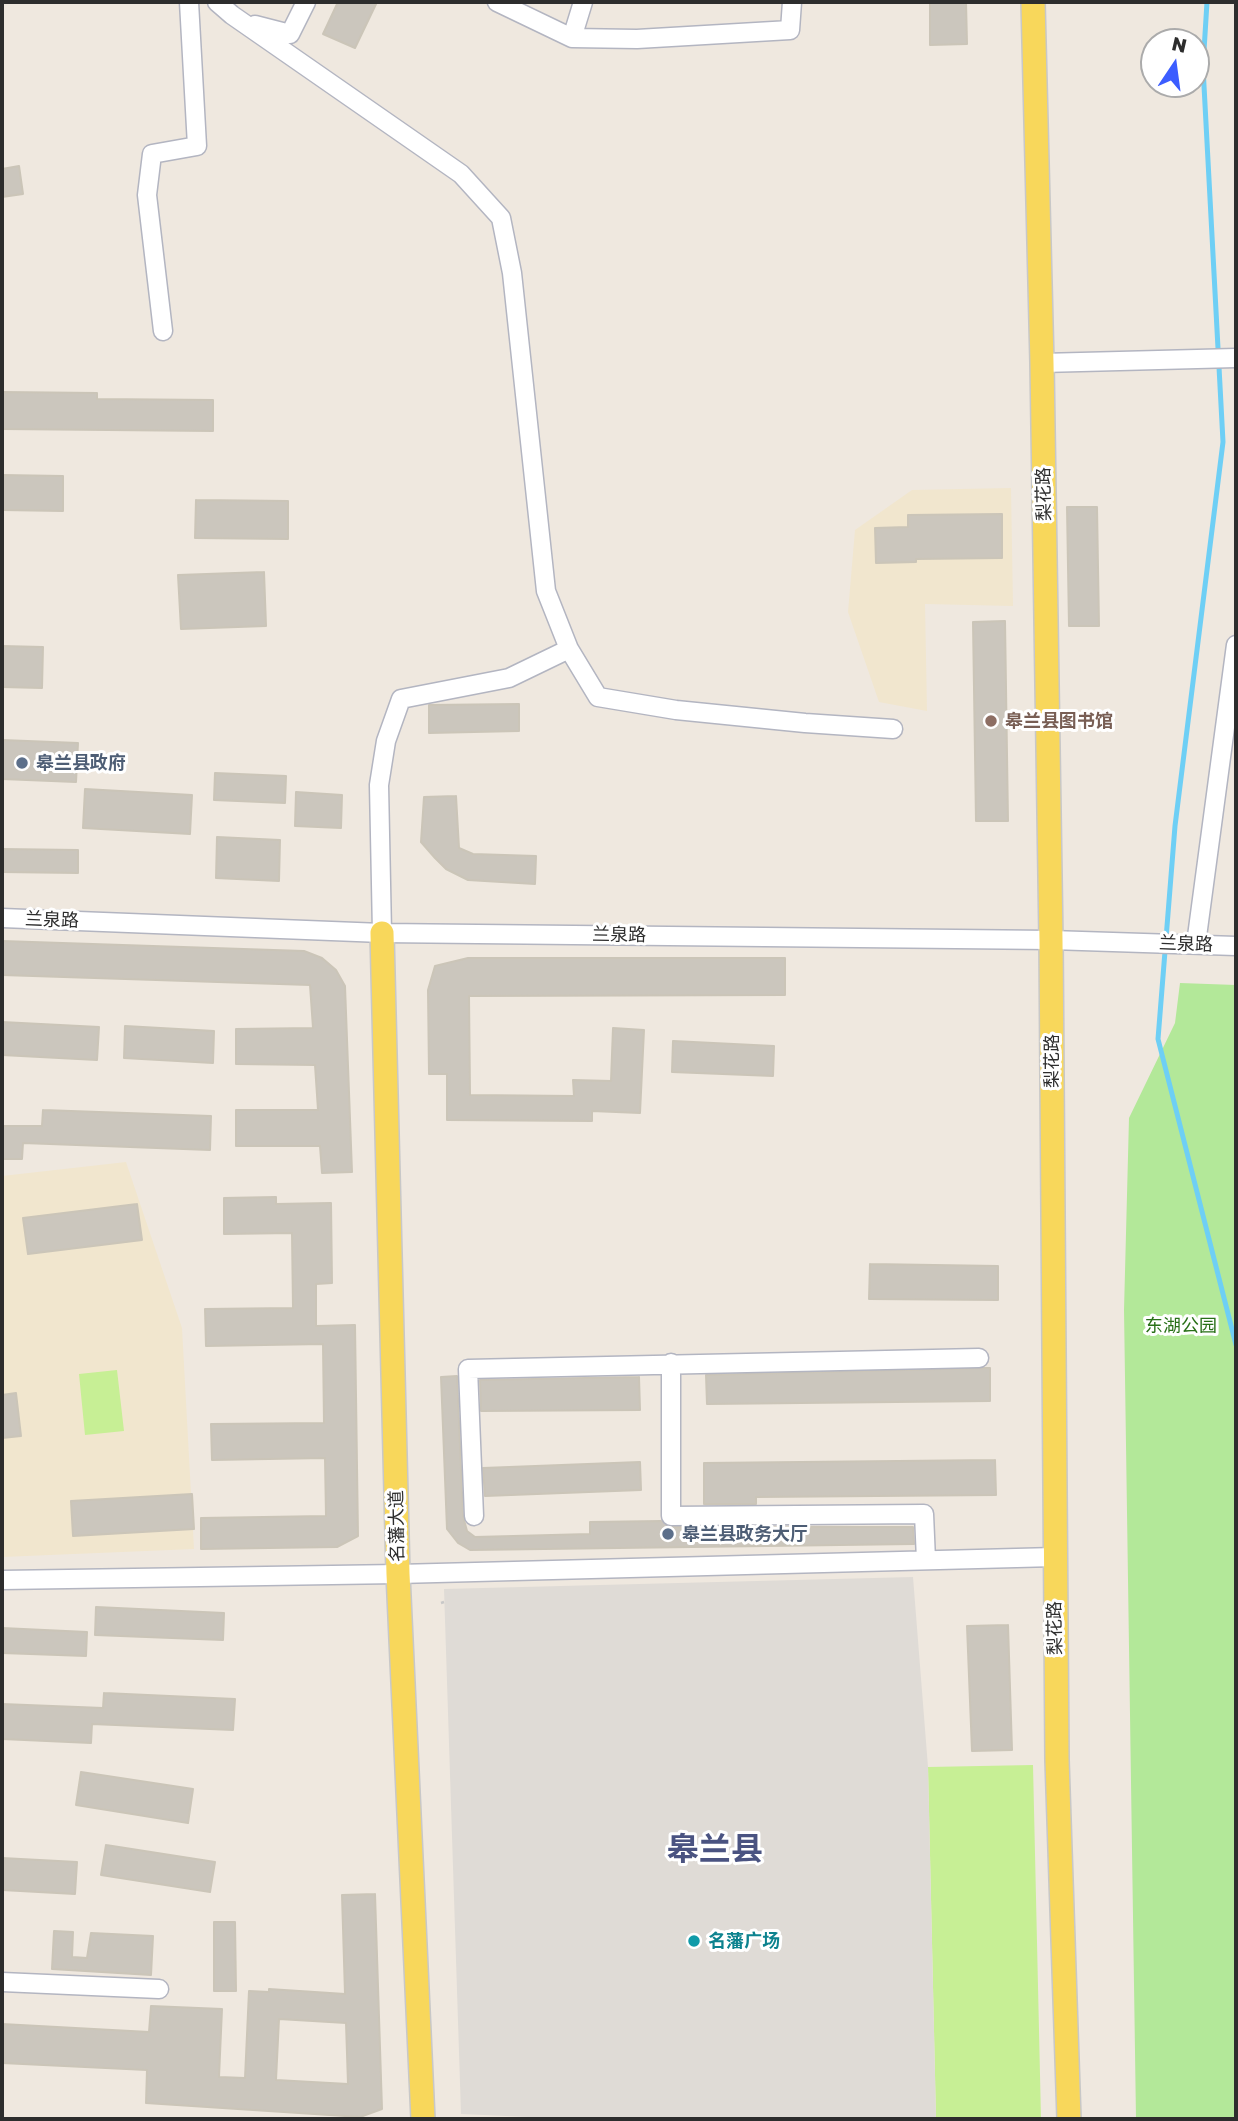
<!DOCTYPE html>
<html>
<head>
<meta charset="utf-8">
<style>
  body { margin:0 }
  #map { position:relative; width:1238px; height:2121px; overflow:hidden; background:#efe8df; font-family:"Golos Text",sans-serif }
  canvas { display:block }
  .frame { position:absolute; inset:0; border:4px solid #2d2d2d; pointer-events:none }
  .north { position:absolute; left:1140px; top:28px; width:70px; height:70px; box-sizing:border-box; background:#fff; border:2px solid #ababab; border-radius:50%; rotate:13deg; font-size:19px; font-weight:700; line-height:28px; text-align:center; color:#2d2d2d }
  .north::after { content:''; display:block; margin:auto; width:24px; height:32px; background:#3c5dff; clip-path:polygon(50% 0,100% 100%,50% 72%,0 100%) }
</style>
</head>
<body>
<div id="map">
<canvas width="1238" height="2121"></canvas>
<div class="frame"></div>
<div class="north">N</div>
</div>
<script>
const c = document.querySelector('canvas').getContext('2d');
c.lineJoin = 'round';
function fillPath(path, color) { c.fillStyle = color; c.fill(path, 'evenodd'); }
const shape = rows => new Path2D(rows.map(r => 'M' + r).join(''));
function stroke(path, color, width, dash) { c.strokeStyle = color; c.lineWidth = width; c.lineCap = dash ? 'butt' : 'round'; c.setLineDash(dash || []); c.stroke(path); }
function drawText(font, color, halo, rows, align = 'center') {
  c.font = font + ' "Golos Text","Noto Sans SC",sans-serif'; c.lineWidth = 6; c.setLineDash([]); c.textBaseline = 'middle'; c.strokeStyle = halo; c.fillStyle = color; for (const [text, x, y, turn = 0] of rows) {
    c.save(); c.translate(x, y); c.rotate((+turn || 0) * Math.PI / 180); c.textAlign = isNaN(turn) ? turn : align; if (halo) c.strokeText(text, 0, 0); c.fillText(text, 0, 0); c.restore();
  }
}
const education = shape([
  [1011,488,1013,606,925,604,927,711,879,702,848,612,855,530,912,490],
  [126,1162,182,1328,194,1549,2,1557,2,1176]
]);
const green = shape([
  [1180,983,1236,985,1236,2119,1136,2119,1124,1310,1129,1118,1175,1023]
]);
const pitch = shape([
  [117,1370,124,1431,85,1435,79,1374],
  [1033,1765,1041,2119,936,2119,928,1767]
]);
const plaza = shape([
  [913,1577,928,1767,936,2119,573,2119,461,2114,444,1589]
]);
const stream = shape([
  [1207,2,1203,67,1223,442,1175,826,1158,1039,1236,1345]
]);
const building = shape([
  [338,2,377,2,355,48,323,34,338,2],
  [930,2,966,2,967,44,930,45,930,2],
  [19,166,23,194,2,197,2,169,19,166],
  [2,392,97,393,97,399,213,400,213,431,2,429,2,392],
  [2,475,63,476,63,511,2,510,2,475],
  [196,500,288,501,288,539,195,538,196,500],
  [1067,507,1097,507,1099,626,1069,626,1067,507],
  [1002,514,1002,558,916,559,916,562,876,563,875,528,908,527,908,515,1002,514],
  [264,572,266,626,181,629,178,575,264,572],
  [1005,621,1008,821,976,821,973,622,1005,621],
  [2,646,43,647,42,688,2,687,2,646],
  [519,704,519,731,429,733,429,705,519,704],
  [2,740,78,743,76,782,2,779,2,740],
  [215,773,286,776,285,803,214,800,215,773],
  [85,789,192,795,190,834,83,828,85,789],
  [296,792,342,795,341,828,295,826,296,792],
  [456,796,459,848,473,854,536,856,535,884,468,880,446,869,435,858,421,842,424,797,456,796],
  [217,837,280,840,279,881,216,878,217,837],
  [2,849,78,850,78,873,2,872,2,849],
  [2,941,304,951,322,958,336,970,345,986,352,1172,322,1173,320,1146,236,1146,236,1110,318,1110,315,1065,236,1064,236,1029,313,1028,310,985,2,975,2,941],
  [468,958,785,958,785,995,469,996,470,1095,574,1096,573,1080,611,1081,613,1028,644,1030,640,1113,592,1111,592,1121,447,1120,447,1074,429,1074,428,990,435,966,468,958],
  [2,1022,99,1027,97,1060,2,1055,2,1022],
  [125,1026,214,1031,213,1063,124,1058,125,1026],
  [673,1041,774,1046,773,1076,672,1072,673,1041],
  [43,1110,211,1116,210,1150,23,1143,22,1159,2,1159,2,1126,42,1126,43,1110],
  [276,1197,276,1204,331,1203,332,1283,316,1284,316,1326,355,1325,358,1536,337,1547,201,1549,201,1518,326,1516,325,1458,212,1460,211,1424,324,1423,323,1344,206,1346,205,1309,293,1308,292,1233,224,1234,224,1198,276,1197],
  [137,1204,142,1240,28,1254,23,1218,137,1204],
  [870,1264,998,1266,998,1300,869,1299,870,1264],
  [983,1368,990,1368,990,1401,707,1404,706,1375,983,1368],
  [457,1376,463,1516,467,1531,475,1537,590,1534,590,1522,661,1521,671,1527,913,1527,914,1544,470,1550,458,1543,447,1529,441,1377,457,1376],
  [639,1377,640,1410,481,1411,480,1380,639,1377],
  [16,1393,21,1436,2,1438,2,1395,16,1393],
  [995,1460,996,1495,756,1497,756,1504,704,1504,704,1463,995,1460],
  [640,1462,641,1490,485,1496,483,1468,640,1462],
  [192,1494,194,1529,73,1536,71,1501,192,1494],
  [96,1607,224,1613,223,1640,95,1635,96,1607],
  [1008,1625,1012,1750,972,1751,967,1626,1008,1625],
  [2,1628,87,1632,86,1656,2,1653,2,1628],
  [104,1693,235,1699,233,1730,92,1724,91,1743,2,1739,2,1704,103,1708,104,1693],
  [81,1772,193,1789,188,1823,76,1805,81,1772],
  [106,1845,215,1862,210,1892,101,1875,106,1845],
  [2,1858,77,1862,75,1894,2,1890,2,1858],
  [375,1894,382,2109,360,2117,146,2103,147,2070,2,2063,2,2024,149,2032,151,2006,222,2009,219,2077,245,2078,249,1991,269,1992,269,1989,345,1994,342,1895,375,1894],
  [279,2019,346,2023,348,2084,276,2080,279,2019],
  [214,1922,235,1922,236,1991,214,1991,214,1922],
  [54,1931,73,1932,72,1957,87,1958,91,1933,153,1936,151,1975,52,1969,54,1931]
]);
const path = shape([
  [441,1603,444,1602]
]);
const minor = shape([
  [217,2,232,15,461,174,501,218,512,273,546,591,569,649,598,697,676,710,805,723,893,729],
  [497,2,572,38,637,39,790,30,792,2],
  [255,25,290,34,306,2],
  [572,38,583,2],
  [163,331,147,195,152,154,197,146,189,2],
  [1042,363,1236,358],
  [2,918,382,933,1051,940,1236,946],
  [382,933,379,785,386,741,401,699,509,678,569,649],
  [1196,944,1236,645],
  [671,1363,671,1516,924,1514,926,1560],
  [474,1516,468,1369,979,1358],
  [2,1580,398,1574,1055,1557],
  [2,1982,159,1989]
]);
const major = shape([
  [1033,2,1042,363,1051,940,1057,1760,1069,2119],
  [382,933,398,1574,423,2119]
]);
const markers = [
  [991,721,7,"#8d6e63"],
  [22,763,7,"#5c6f8a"],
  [668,1534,7,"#5c6f8a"],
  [694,1941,7,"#0f9aa8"]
];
const streetNames = [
  ["梨花路",1044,494,-91],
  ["兰泉路",52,920,2],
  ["兰泉路",619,935,1],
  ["兰泉路",1186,944,2],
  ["梨花路",1052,1061,-90],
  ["名藩大道",397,1526,-91],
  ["梨花路",1055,1628,-91]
];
const educationNames = [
  ["皋兰县图书馆",1005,721]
];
const serviceNames = [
  ["皋兰县政府",36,763],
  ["皋兰县政务大厅",682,1534]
];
const parkNames = [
  ["东湖公园",1181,1326]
];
const cultureNames = [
  ["名藩广场",708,1941]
];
const townNames = [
  ["皋兰县",715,1850]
];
fillPath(education, '#f1e6ce');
fillPath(green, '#b3e899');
fillPath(pitch, '#c7ef95');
fillPath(plaza, '#dfdbd6');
stroke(stream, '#6ecff5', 5);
fillPath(building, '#cbc6bd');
stroke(building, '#cbc5b8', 2);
stroke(minor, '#b3b5c1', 21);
stroke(major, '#c8c8c8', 26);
stroke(path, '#c8c8c8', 2.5, [5, 3.5]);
stroke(minor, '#fff', 18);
stroke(major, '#f8d75b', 23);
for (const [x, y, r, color] of markers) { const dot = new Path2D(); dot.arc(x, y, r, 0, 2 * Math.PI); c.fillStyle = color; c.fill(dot); stroke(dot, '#fff', 2.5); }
drawText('18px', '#2d2d2d', '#fff', streetNames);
drawText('bold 18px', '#785e54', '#fff', educationNames, 'left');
drawText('bold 18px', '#4e5e75', '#fff', serviceNames, 'left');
drawText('18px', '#287017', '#fff', parkNames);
drawText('bold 18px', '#0d838f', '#fff', cultureNames, 'left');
drawText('bold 32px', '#4a5381', '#fff', townNames);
</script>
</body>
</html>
